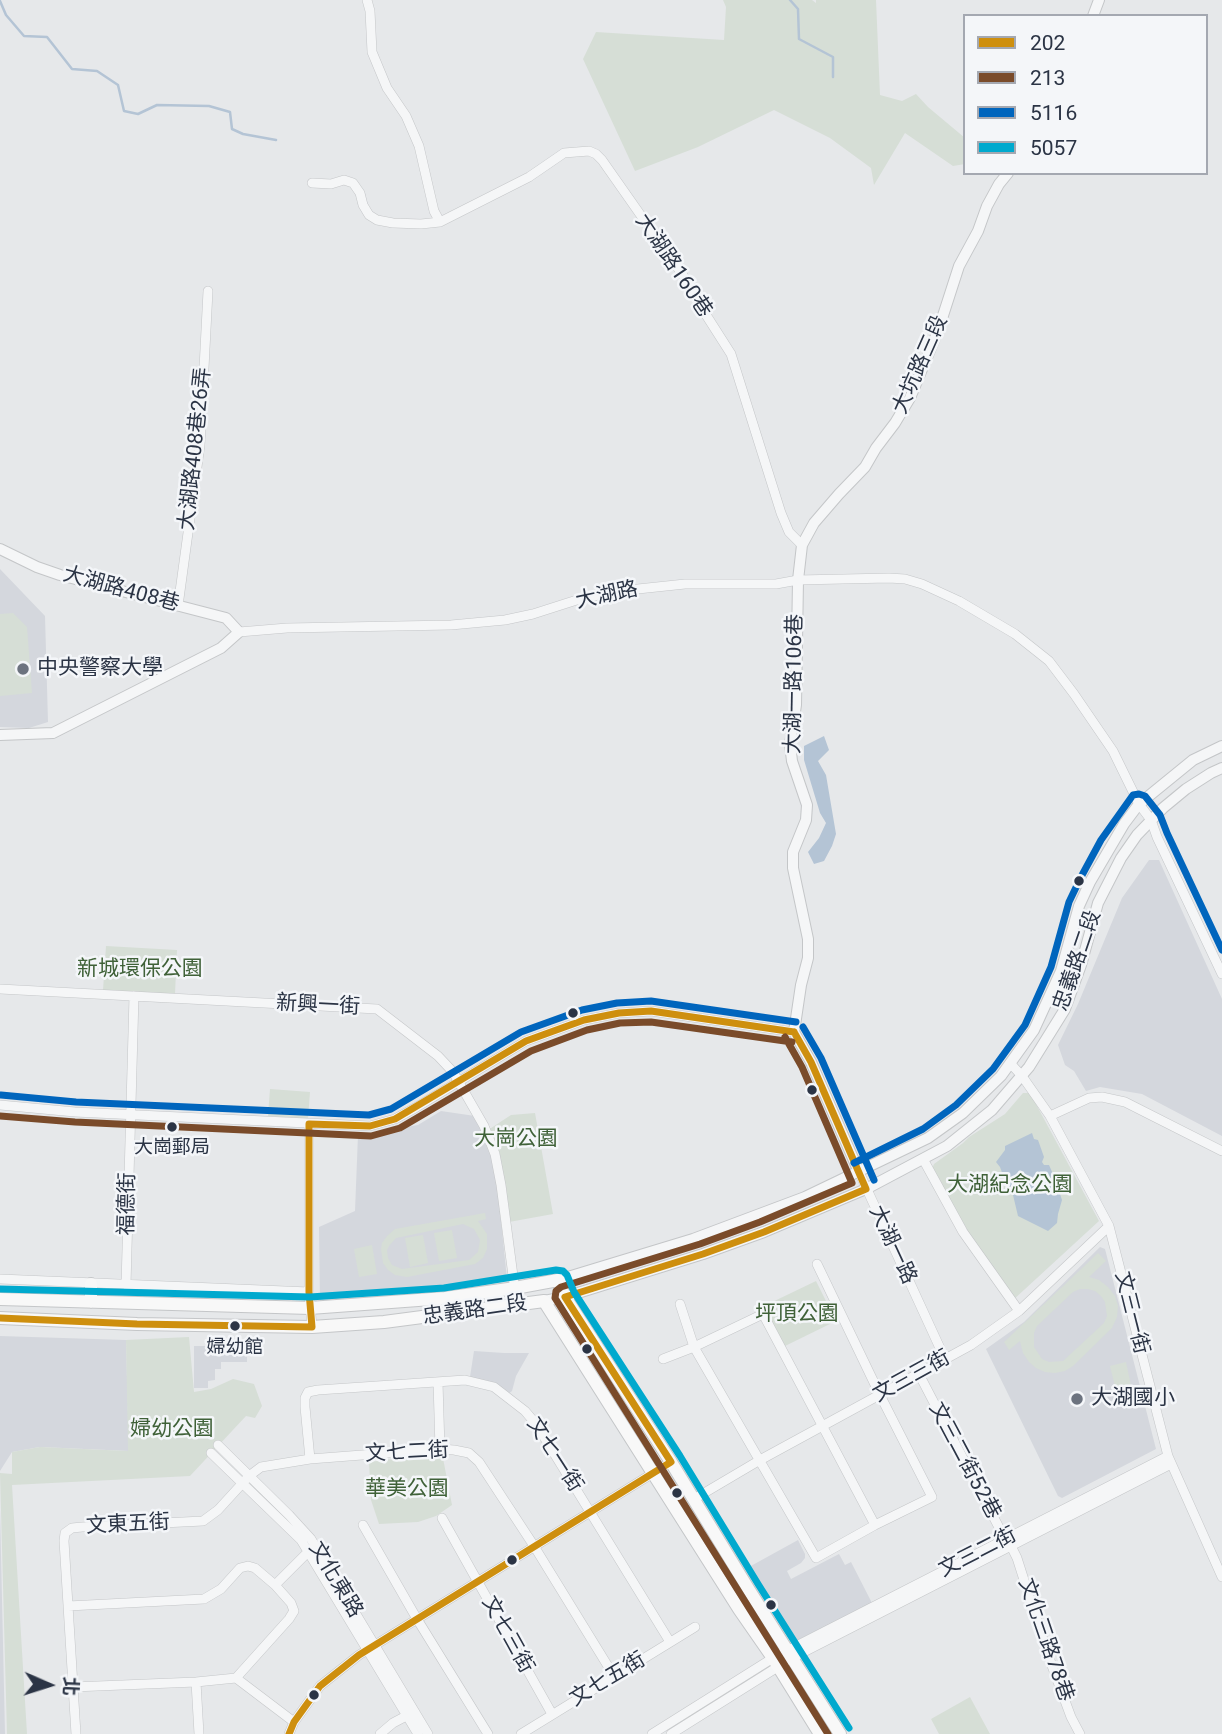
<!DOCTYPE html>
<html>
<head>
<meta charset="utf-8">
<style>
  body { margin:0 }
  #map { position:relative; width:1222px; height:1734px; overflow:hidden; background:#e6e8ea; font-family:Roboto,"Noto Sans TC",sans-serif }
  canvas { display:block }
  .legend { position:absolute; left:963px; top:14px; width:245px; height:161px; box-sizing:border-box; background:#f4f6f9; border:2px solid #a4a8b1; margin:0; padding:9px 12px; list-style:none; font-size:21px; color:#2b3445 }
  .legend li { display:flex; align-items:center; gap:14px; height:35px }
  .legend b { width:35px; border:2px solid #a4a8b1 }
  .north { position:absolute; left:14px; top:1650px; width:70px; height:70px; -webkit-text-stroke:5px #f4f6f9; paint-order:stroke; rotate:93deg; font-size:19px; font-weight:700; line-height:28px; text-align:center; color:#2b3445 }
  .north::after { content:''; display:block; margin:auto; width:24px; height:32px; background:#2b3445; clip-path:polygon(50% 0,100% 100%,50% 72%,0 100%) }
</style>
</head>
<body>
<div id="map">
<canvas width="1222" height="1734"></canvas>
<ul class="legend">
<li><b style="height:9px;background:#ce8f0e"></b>202</li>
<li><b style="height:9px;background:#7a4b2a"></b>213</li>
<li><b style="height:9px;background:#0065bd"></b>5116</li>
<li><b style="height:9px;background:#00a9ce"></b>5057</li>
</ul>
<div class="north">北</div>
</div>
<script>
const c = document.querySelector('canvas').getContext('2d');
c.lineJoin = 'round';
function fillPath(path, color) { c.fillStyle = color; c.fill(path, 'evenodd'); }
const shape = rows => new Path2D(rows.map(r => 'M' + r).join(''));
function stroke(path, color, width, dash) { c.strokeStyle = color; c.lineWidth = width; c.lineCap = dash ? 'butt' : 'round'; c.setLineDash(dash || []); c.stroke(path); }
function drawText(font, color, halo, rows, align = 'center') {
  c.font = font + ' Roboto,"Noto Sans TC",sans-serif'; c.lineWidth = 5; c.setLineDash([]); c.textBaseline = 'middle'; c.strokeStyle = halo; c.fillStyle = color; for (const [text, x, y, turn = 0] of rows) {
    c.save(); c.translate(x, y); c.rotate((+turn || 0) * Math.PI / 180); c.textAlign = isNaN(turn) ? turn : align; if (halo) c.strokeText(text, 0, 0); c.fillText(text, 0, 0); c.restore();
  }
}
const built = shape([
  [0,569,45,616,48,722,29,728,0,727],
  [1149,860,1159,860,1222,999,1222,1136,1142,1094,1100,1087,1086,1091,1074,1071,1065,1065,1058,1045,1078,1004,1122,898],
  [441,1111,475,1116,495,1163,507,1279,320,1301,319,1227,355,1211,358,1135,418,1125],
  [1100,1247,1105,1249,1156,1449,1062,1498,1058,1496,986,1349,1024,1322],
  [0,1336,126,1340,129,1451,40,1447,12,1452,0,1471],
  [194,1346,247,1346,247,1362,221,1362,221,1369,215,1369,215,1380,208,1381,208,1388,194,1388],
  [474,1351,504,1353,529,1353,516,1376,512,1391,508,1394,470,1377],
  [0,1510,5,1734,0,1734],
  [798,1540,805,1554,805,1558,801,1563,787,1571,791,1579,839,1554,845,1565,851,1562,872,1603,796,1641,749,1567]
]);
const green = shape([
  [723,0,812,0,816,3,816,0,876,0,880,95,902,101,916,94,928,107,965,138,965,164,953,166,905,133,874,185,871,168,830,138,774,110,698,147,635,171,583,59,596,32,724,40,726,7],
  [13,613,27,627,32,693,0,696,0,614],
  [106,946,177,950,175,994,103,990],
  [270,1089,310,1092,308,1119,268,1116],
  [1023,1093,1030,1093,1099,1221,1012,1301,949,1206,932,1169,934,1164,963,1143,969,1137,1005,1114],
  [535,1113,553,1214,509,1222,488,1130,511,1115],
  [485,1213,486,1219,478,1221,487,1234,487,1249,483,1258,475,1264,407,1277,395,1275,388,1270,383,1263,381,1249,382,1243,387,1236,395,1229],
  [463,1224,474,1229,480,1240,478,1252,469,1260,402,1269,392,1265,388,1258,387,1250,389,1246,396,1238],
  [452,1230,457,1258,439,1261,434,1233],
  [423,1235,428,1263,410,1267,405,1238],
  [372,1245,377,1274,359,1277,354,1249],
  [1098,1253,1106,1261,1089,1277,1099,1280,1108,1287,1115,1296,1118,1306,1117,1317,1112,1328,1073,1366,1065,1371,1055,1373,1045,1372,1036,1368,1029,1362,1023,1353,1020,1341,1009,1350,1004,1342],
  [1088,1289,1095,1291,1101,1296,1105,1302,1107,1316,1104,1323,1063,1361,1049,1362,1042,1359,1034,1347,1034,1333,1037,1326,1073,1292,1080,1289],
  [816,1281,836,1321,783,1347,764,1306],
  [189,1337,194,1392,211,1389,233,1379,254,1384,262,1406,255,1418,246,1416,190,1476,12,1485,27,1734,7,1734,0,1473,12,1474,12,1452,40,1447,128,1451,126,1340],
  [1126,1362,1133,1395,1118,1399,1110,1366],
  [442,1453,452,1505,436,1516,418,1522,379,1524,371,1500,369,1462],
  [970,1697,990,1734,939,1734,931,1719]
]);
const water = shape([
  [824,736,829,750,818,761,826,775,836,834,832,846,824,861,814,864,808,852,819,838,826,823,820,813,804,760,804,746],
  [1032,1133,1034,1139,1038,1140,1044,1157,1042,1162,1044,1165,1049,1165,1053,1174,1057,1186,1055,1189,1057,1193,1060,1194,1062,1200,1058,1214,1057,1223,1048,1231,1018,1216,1013,1195,1009,1192,1000,1167,996,1162,1005,1150,1005,1146]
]);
const stream = shape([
  [790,0,798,9,799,39,833,57,833,77],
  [0,1,6,15,24,36,47,37,72,69,97,71,118,85,124,111,138,114,157,105,209,106,230,112,232,129,243,134,276,140]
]);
const minor = shape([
  [367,0,370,11,372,52,387,88,406,116,419,146,434,211,440,222],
  [312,183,331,184,344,180,353,183,360,193,363,205,369,215,377,220,393,223,421,224,440,222,529,177,564,153,589,151,596,154,602,160,689,284,701,307,731,354,781,513,789,532,802,545],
  [178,606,200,445,208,291],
  [239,632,287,628,451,625,505,620,533,614,583,598,619,591,685,584,776,584,798,580,889,578,905,579,922,584,959,601,1015,634,1049,661,1074,694,1113,751,1139,804,1151,820,1157,837,1222,974],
  [0,989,377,1009,438,1056,453,1072,484,1126,495,1154,501,1185,517,1306],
  [1010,1063,1022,1076,1050,1116,1109,1226,1168,1456,1222,1577],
  [0,1105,75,1112,370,1126,395,1119,415,1108,526,1041,584,1020,619,1013,651,1011,794,1032],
  [1050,1116,1089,1098,1102,1097,1125,1102,1222,1151],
  [309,1124,309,1292,312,1327],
  [923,1159,963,1232,1019,1311],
  [859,1172,945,1359],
  [0,1279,309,1292],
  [126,1285,134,996],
  [680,1304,694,1347,816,1558,875,1525,932,1497,880,1395,817,1264],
  [663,1359,694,1347,763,1314,875,1525],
  [919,1374,1005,1539,1011,1546,1017,1558,1048,1655,1071,1717,1080,1734],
  [438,1382,440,1449],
  [218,1445,289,1515,311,1539,428,1734],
  [211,1453,301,1540,418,1734],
  [310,1459,305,1407,305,1398,308,1392,318,1390,465,1380,494,1387,525,1411,536,1424,670,1642],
  [694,1499,760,1460,971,1345,1019,1311,1109,1226],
  [442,1518,552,1714],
  [363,1525,417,1619,488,1734],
  [275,1585,311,1549],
  [68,1606,204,1599,221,1589,240,1568,248,1566,255,1568,275,1585,291,1603,294,1611,289,1619,236,1678,196,1682,73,1687],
  [236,1678,294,1722],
  [196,1682,199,1734],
  [76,1734,64,1541,65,1533,72,1528,82,1527,203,1521,218,1510,249,1476,261,1467,310,1459,440,1449,454,1450,469,1453,479,1462,534,1546,614,1676],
  [289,1734,294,1722,320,1686,359,1655,671,1462],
  [380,1734,393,1723,410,1714],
  [521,1734,695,1627],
  [652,1734,773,1658,1168,1456],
  [671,1734,792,1658,1171,1464]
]);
const tertiary = shape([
  [1093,16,1099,0],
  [0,549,37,567,60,575,226,618,239,632,221,648,53,733,0,735],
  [859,1172,811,1062,794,1032,801,985,808,958,808,939,793,868,793,852,806,820,807,805,792,761,790,744,796,705,798,580,802,545,814,523,839,494,865,467,876,448,895,423,910,398,938,331,959,266,978,231,987,206,999,184,1008,173],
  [558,1280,693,1239,805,1197,928,1138,963,1113,1001,1076,1034,1030,1061,971,1079,906,1090,882,1124,824,1139,804,1193,760,1222,746],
  [544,1301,565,1297,703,1254,764,1232,866,1189,947,1146,992,1110,1029,1067,1065,1009,1081,965,1098,903,1121,858,1137,835,1163,808,1186,789,1211,773,1222,768]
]);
const secondary = shape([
  [558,1280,565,1297,671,1462,749,1590,840,1734],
  [0,1299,310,1308,445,1298,515,1288,558,1280],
  [544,1301,739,1609,773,1658,820,1734],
  [91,1302,91,1284],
  [0,1318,137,1324,312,1327,384,1322,544,1301]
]);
const bus1 = shape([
  [309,1124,370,1126,395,1119,526,1041,584,1020,619,1013,651,1011,794,1032],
  [0,1318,137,1324,312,1327,309,1292,309,1124],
  [289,1734,294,1722,320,1686,359,1655,671,1462,565,1297,703,1254,764,1232,866,1189,811,1062,794,1032]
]);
const bus2 = shape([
  [785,1037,802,1067,852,1183,760,1222,700,1244,561,1287,556,1291,555,1298,828,1734],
  [0,1116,75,1122,371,1136,400,1128,531,1051,587,1030,620,1023,651,1022,792,1042]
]);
const bus3 = shape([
  [803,1027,821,1058,874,1180],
  [1,1095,76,1102,369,1115,391,1109,521,1032,582,1010,617,1003,651,1001,796,1022],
  [854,1163,923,1129,956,1105,993,1069,1025,1025,1051,967,1069,902,1081,877,1101,840,1133,795,1139,794,1145,796,1160,815,1167,833,1222,950]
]);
const bus4 = shape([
  [0,1289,310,1297,444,1288,556,1270,563,1271,567,1275,574,1292,680,1456,758,1584,849,1728]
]);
const markers = [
  [23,669,7,"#6c737f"],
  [1079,881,6,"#2b3445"],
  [573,1013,6,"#2b3445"],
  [812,1090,6,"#2b3445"],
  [172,1127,6,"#2b3445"],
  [235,1326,6,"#2b3445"],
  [587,1349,6,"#2b3445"],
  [1077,1399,7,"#6c737f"],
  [677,1493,6,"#2b3445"],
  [512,1560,6,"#2b3445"],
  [771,1605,6,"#2b3445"],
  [314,1695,6,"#2b3445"]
];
const busNames = [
  ["大崗郵局",172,1148],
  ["婦幼館",235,1348]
];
const streetNames = [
  ["大湖路160巷",673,266,56],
  ["大坑路三段",921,365,-66],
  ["大湖路408巷26弄",196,449,-84],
  ["大湖路408巷",121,590,15],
  ["大湖路",607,596,-12],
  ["大湖一路106巷",795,684,-89],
  ["忠義路二段",1078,961,-71],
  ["新興一街",318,1006,3],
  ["福德街",128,1204,-89],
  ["大湖一路",892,1245,65],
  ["忠義路二段",475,1311,-8],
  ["文三一街",1131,1313,76],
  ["文三三街",912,1377,-29],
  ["文七二街",407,1453,-3],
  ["文七一街",554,1455,57],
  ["文三二街52巷",964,1461,62],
  ["文東五街",128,1525,-3],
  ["文三二街",978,1553,-27],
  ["文化東路",335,1580,59],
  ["文七三街",507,1635,61],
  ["文化三路78巷",1045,1640,71],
  ["文七五街",608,1680,-31]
];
const poiNames = [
  ["中央警察大學",37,669],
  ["大湖國小",1091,1399]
];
const parkNames = [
  ["新城環保公園",140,970],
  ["大崗公園",516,1140],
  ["大湖紀念公園",1010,1186],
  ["坪頂公園",797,1315],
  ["婦幼公園",172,1430],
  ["華美公園",407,1490]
];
fillPath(built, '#d4d7dd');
fillPath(green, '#d6ded6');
fillPath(water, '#b4c4d5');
stroke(stream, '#b4c4d5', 2.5);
stroke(minor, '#c4c6c8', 10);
stroke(tertiary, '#c4c6c8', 12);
stroke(secondary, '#c4c6c8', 14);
stroke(minor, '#f5f6f7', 9);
stroke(tertiary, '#f5f6f7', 10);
stroke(secondary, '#f8f8f8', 12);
stroke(bus1, '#ce8f0e', 7);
stroke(bus2, '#7a4b2a', 7);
stroke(bus3, '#0065bd', 7);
stroke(bus4, '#00a9ce', 7);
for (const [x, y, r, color] of markers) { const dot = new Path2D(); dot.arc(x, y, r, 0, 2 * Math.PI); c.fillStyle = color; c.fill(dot); stroke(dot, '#f4f6f9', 2.5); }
drawText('19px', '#2b3445', '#f4f6f9', busNames);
drawText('21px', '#2b3445', '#f4f6f9', streetNames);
drawText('21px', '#2b3445', '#f4f6f9', poiNames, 'left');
drawText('21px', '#3f6138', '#f4f6f9', parkNames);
</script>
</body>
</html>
